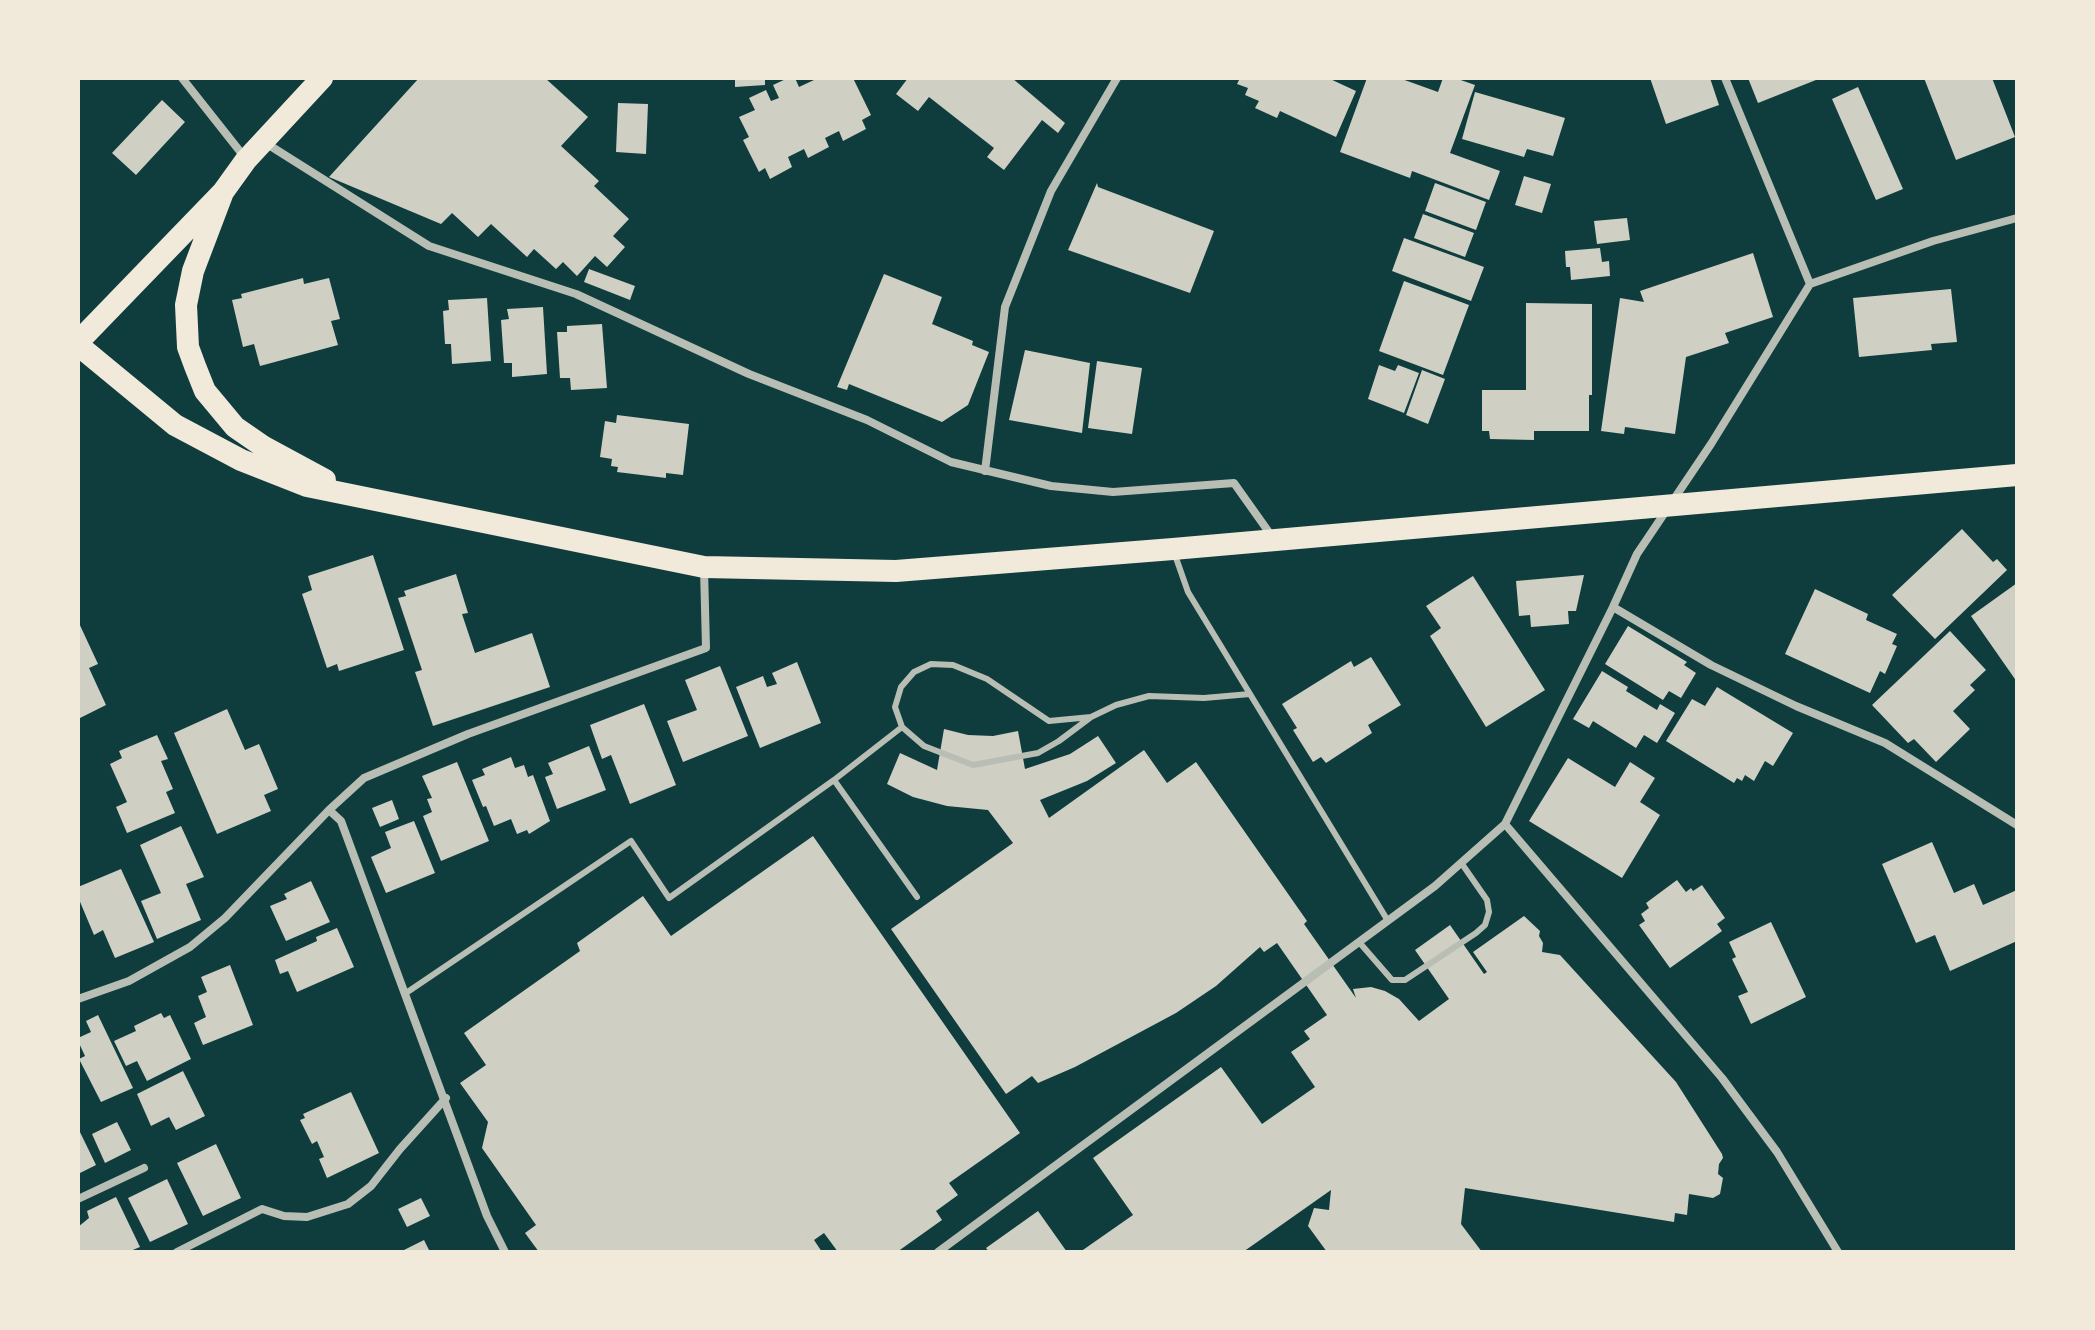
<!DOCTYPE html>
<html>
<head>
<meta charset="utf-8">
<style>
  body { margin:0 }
  #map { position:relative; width:2095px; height:1330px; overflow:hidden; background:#0f3d3e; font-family:Barlow,sans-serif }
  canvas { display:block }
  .frame { position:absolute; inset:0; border:80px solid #f1e9da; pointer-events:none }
</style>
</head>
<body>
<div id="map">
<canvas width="2095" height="1330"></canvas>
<div class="frame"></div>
</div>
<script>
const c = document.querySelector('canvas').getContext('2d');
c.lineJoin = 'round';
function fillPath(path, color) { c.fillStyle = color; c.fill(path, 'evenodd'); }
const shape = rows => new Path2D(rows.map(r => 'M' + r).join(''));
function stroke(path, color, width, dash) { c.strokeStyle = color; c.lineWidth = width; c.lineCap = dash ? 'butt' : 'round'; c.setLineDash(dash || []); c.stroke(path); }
const building = shape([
  [419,78,545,78,588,117,561,146,599,181,594,186,629,219,613,236,625,247,607,267,595,256,577,276,563,262,556,269,534,249,527,257,491,224,478,237,452,213,441,224,329,177],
  [735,78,765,78,765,85,735,87],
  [788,78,795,78,799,87,814,80,813,78,853,78,871,115,862,120,866,129,843,141,839,131,825,138,829,147,808,158,804,149,788,157,792,167,770,179,765,168,759,172,743,140,749,137,739,117,755,110,749,98,766,90,771,101,779,98,773,85],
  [908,78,1012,78,1065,123,1058,133,1042,120,1004,170,987,157,994,148,929,97,918,111,896,94],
  [1240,78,1328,78,1356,91,1336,137,1280,111,1277,118,1255,108,1259,101,1245,95,1248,88,1237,84],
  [1367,78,1399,78,1438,92,1443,78,1455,78,1475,85,1450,153,1500,171,1489,200,1412,171,1410,178,1340,152],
  [1650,78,1710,78,1719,105,1666,124],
  [1748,78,1821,78,1758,103],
  [1924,78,1992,78,2015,137,1956,160],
  [1858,87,1903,189,1876,200,1832,99],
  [1475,92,1565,118,1553,156,1527,149,1524,157,1462,139],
  [162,100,185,122,136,175,112,153],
  [618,103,648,104,646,154,616,152],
  [1524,176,1551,184,1542,213,1515,205],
  [1097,183,1098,187,1214,231,1190,293,1068,250],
  [1435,183,1486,202,1476,230,1425,211],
  [1423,214,1474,233,1465,257,1414,238],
  [1627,218,1630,240,1597,244,1594,221],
  [1404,238,1484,267,1471,301,1392,271],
  [1600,248,1602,262,1609,261,1610,276,1571,280,1570,267,1566,267,1565,251],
  [1753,253,1773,317,1725,333,1729,343,1686,357,1675,434,1625,427,1624,434,1601,431,1620,298,1644,302,1640,291],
  [589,269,635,286,630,300,584,282],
  [884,274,942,297,932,324,973,341,972,345,989,352,968,405,942,422,849,384,847,390,837,387],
  [303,278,304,284,329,278,340,319,331,321,338,345,260,366,254,344,243,347,232,300,242,298,241,294],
  [1404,281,1469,305,1443,375,1379,351],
  [1951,289,1957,342,1931,344,1932,350,1859,357,1853,298],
  [487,298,491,361,452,364,451,344,445,344,443,311,449,310,448,300],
  [1526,303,1592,304,1592,395,1589,395,1589,431,1534,431,1534,440,1490,439,1489,431,1482,431,1482,390,1526,390],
  [543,307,547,374,512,377,512,363,504,363,501,320,509,319,507,309],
  [602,324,607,388,571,390,570,378,560,378,557,332,567,332,567,326],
  [1025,350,1090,363,1082,433,1009,420],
  [1097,361,1142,368,1132,434,1088,428],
  [1379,365,1395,371,1398,365,1419,373,1404,413,1368,399],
  [1422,370,1445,379,1428,424,1406,415],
  [617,415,689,424,683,475,666,473,666,478,617,472,618,467,611,466,612,459,600,457,605,421,616,423],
  [1962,529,1993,562,1997,559,2007,570,1935,639,1892,595],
  [373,555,404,650,339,671,337,664,327,668,302,594,312,590,308,576],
  [456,574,468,613,462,614,475,653,532,633,550,687,433,726,415,672,422,670,398,598,406,596,404,591],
  [1584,575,1576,611,1568,611,1569,624,1531,627,1530,615,1519,616,1516,581],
  [1473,576,1545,690,1486,727,1430,636,1441,628,1426,606],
  [2017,583,2017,682,1971,616],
  [1815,589,1868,614,1866,620,1897,634,1892,644,1897,646,1885,674,1880,671,1870,693,1785,654],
  [78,621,98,664,89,668,106,705,78,719],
  [1628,626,1687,662,1684,665,1696,673,1681,698,1669,691,1663,700,1605,664],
  [1950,631,1986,670,1970,685,1975,690,1953,711,1970,729,1936,762,1914,739,1908,743,1872,705],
  [1371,657,1401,705,1368,725,1372,733,1326,763,1321,757,1313,762,1293,730,1297,728,1282,704,1351,661,1354,667],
  [797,662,821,723,760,748,736,687,763,676,767,687,777,684,772,673],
  [720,666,748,736,683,762,667,721,697,710,685,680],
  [1602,671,1628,687,1626,691,1657,710,1660,704,1675,713,1657,743,1644,735,1636,748,1593,721,1589,728,1573,719],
  [1717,687,1793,733,1773,766,1765,761,1754,781,1745,775,1742,781,1737,778,1734,783,1666,741,1692,699,1705,706],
  [644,704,676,785,630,804,611,755,602,759,590,725],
  [227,709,245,750,259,744,278,789,264,795,271,811,217,834,174,733],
  [944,729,968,735,993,736,1018,731,1025,769,1070,754,1098,736,1116,763,1087,781,1040,800,1049,818,1144,750,1167,783,1196,762,1307,921,1304,924,1356,998,1353,989,1371,987,1385,991,1399,999,1419,1021,1449,999,1415,950,1450,925,1484,974,1487,972,1473,952,1524,916,1540,931,1539,936,1543,943,1542,952,1560,955,1676,1082,1722,1154,1723,1158,1719,1164,1718,1174,1723,1178,1720,1194,1713,1198,1689,1194,1687,1215,1675,1213,1674,1222,1465,1188,1461,1224,1482,1252,1327,1252,1308,1226,1314,1208,1329,1210,1331,1190,1243,1252,1080,1252,1133,1215,1093,1158,1221,1067,1262,1124,1315,1087,1291,1052,1310,1039,1304,1031,1327,1015,1277,943,1264,952,1260,947,1216,986,1176,1013,1075,1067,1038,1083,1032,1076,1006,1094,891,929,1013,843,988,810,947,806,913,797,887,784,900,753,937,770],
  [157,735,168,759,161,761,173,789,166,792,175,813,127,833,116,807,127,802,110,764,122,758,119,751],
  [589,746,606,790,557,809,545,777,553,774,548,763],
  [511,757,515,768,524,765,528,777,533,775,550,821,529,834,527,830,517,834,511,819,494,826,486,806,483,807,472,780,485,775,482,769],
  [1568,758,1615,787,1630,762,1655,778,1640,802,1660,815,1622,878,1529,821],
  [457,762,489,841,441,861,423,816,432,812,427,799,432,798,422,776],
  [392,800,399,819,380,827,372,808],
  [414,821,435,873,386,893,371,857,391,848,385,832],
  [181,826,204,877,186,884,201,920,157,939,141,901,161,893,140,845],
  [813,836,1020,1133,949,1183,958,1195,936,1211,942,1220,897,1252,838,1252,824,1233,814,1240,822,1252,539,1252,525,1233,536,1225,482,1148,488,1122,460,1083,486,1065,464,1033,580,951,577,943,643,896,671,936],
  [1932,842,1954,893,1974,884,1983,905,2017,890,2017,941,1950,971,1935,935,1916,943,1882,864],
  [121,869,154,942,115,958,103,930,94,935,78,897,78,887],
  [1677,880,1686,892,1691,888,1693,891,1702,885,1725,918,1717,924,1722,931,1670,968,1639,925,1645,921,1641,914,1649,908,1646,903],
  [311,881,330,922,286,941,270,906,287,899,284,894],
  [1771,922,1806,997,1751,1024,1738,996,1748,992,1732,959,1736,957,1729,942],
  [337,928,354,967,297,992,288,971,280,974,275,960,317,941,316,937],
  [230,965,253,1025,203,1045,194,1023,206,1017,198,996,207,992,201,977],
  [161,1013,164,1018,170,1015,191,1059,147,1081,137,1061,126,1066,114,1041,136,1031,134,1026],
  [98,1015,133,1088,101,1102,79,1059,85,1056,78,1041,78,1038,91,1032,86,1021],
  [183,1071,205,1116,176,1130,169,1117,151,1126,137,1094],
  [351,1092,379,1153,327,1178,319,1159,324,1157,317,1141,312,1144,300,1120,305,1118,303,1114],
  [117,1122,131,1150,105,1163,92,1134],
  [78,1128,96,1165,78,1174],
  [216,1144,241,1198,203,1216,177,1163],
  [167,1179,188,1224,150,1242,128,1198],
  [116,1197,140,1247,128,1252,79,1252,78,1227,89,1218,87,1211],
  [421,1198,430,1216,407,1227,398,1209],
  [1038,1211,1067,1252,989,1252,986,1248],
  [424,1240,430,1252,400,1252]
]);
const service = shape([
  [1175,555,1188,592,1388,921],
  [1091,717,1049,721,987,679,953,665,931,664,914,672,901,687,895,707,902,727,924,746,973,765,1038,753,1059,741,1091,717,1116,705,1149,696,1204,698,1250,694],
  [902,727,834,780,917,897],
  [1359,942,1392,980,1405,980,1476,933,1485,925,1489,912,1487,900,1462,864],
  [406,993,631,841,669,898,834,780]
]);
const minor = shape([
  [182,78,246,159],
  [1725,78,1810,284],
  [264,142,429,246,576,294,749,374,867,420,951,462,1051,486,1113,492,1234,483,1273,538],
  [985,471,1005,307,1051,191,1117,78],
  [1613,607,1711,665,1796,706,1885,743,2017,825],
  [329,810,341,821,487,1216,505,1252],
  [1505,824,1722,1078,1777,1152,1838,1252],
  [78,999,129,981,190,947,225,918,329,810,364,778,468,734,706,648,704,568],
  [78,1199,144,1168],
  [177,1252,262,1209,284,1216,307,1217,348,1204,371,1186,400,1149,446,1098],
  [938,1252,1435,886,1505,824,1613,607,1637,554,1711,444,1810,284,1933,241,2017,218]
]);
const trunk = shape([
  [223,192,193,271,186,305,188,347,195,366,205,391,235,427,264,447,325,480],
  [78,342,223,192,246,160,322,78],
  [78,345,175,425,241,460,307,486,704,567,896,571,1173,549,2017,475]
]);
fillPath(building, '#cfcfc3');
stroke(service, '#b8beb3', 6);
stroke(minor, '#b8beb3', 8);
stroke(trunk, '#f1e9da', 22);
</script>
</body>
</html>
